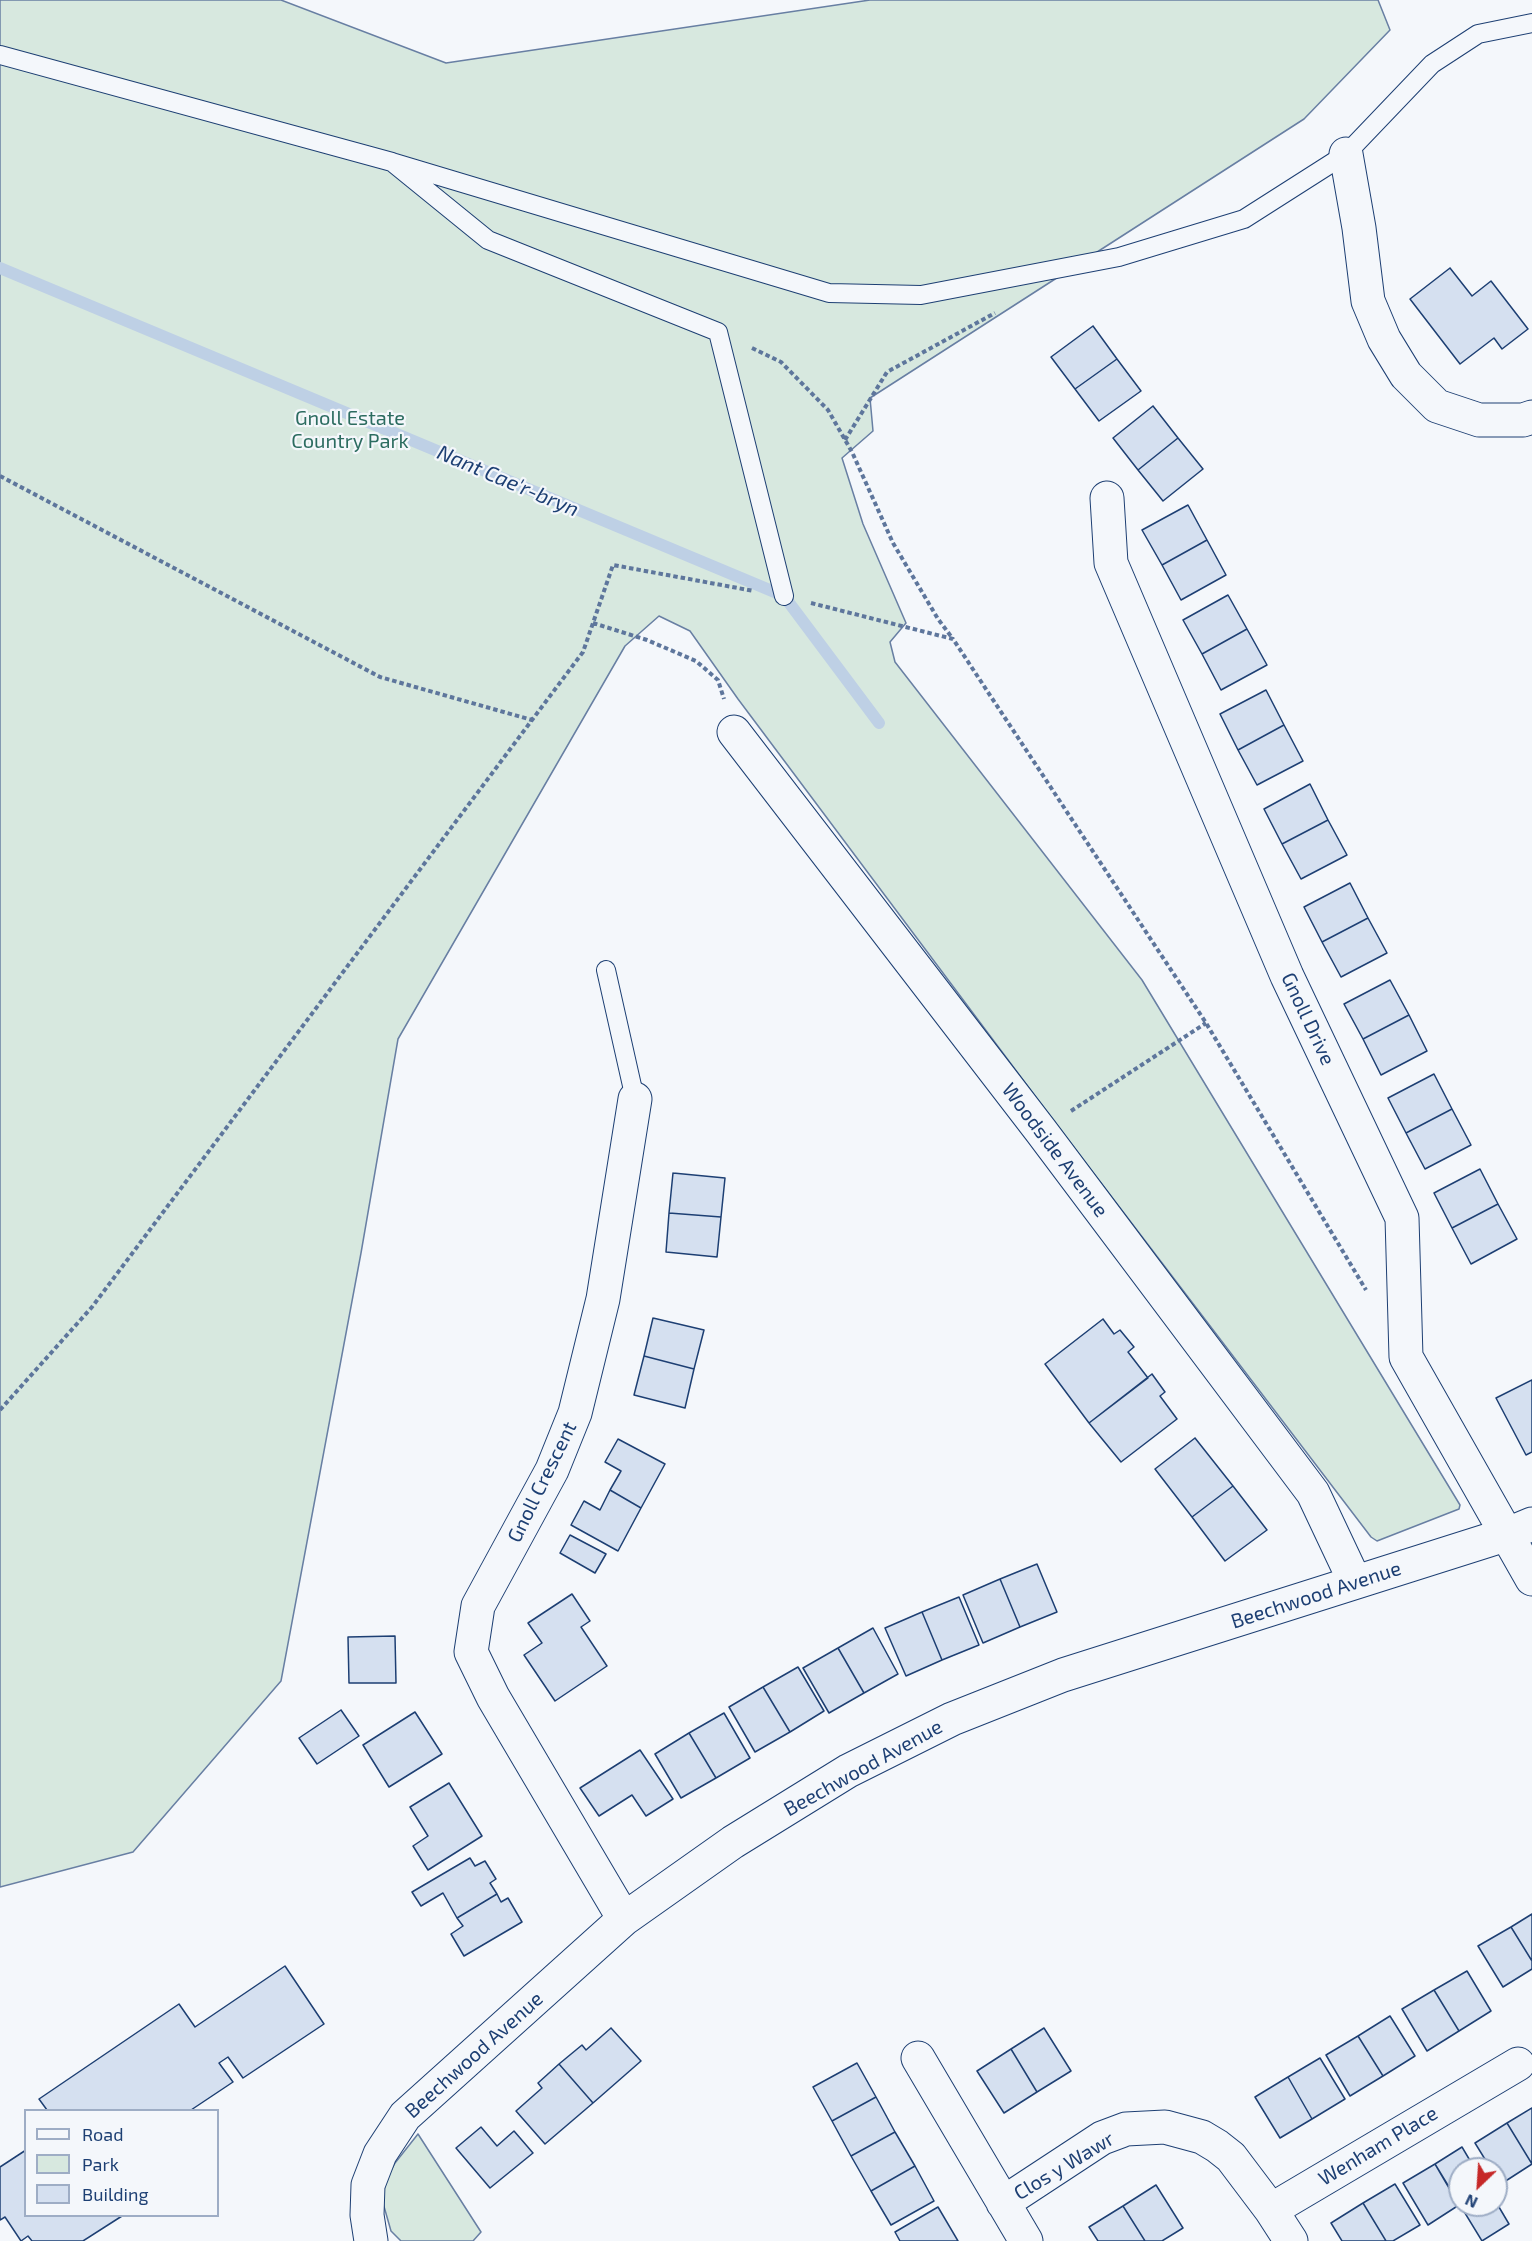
<!DOCTYPE html>
<html>
<head>
<meta charset="utf-8">
<style>
  body { margin:0 }
  #map { position:relative; width:1532px; height:2241px; overflow:hidden; background:#f4f7fb; font-family:"Exo 2",sans-serif }
  canvas { display:block }
  .legend { position:absolute; left:24px; top:2109px; width:195px; height:108px; box-sizing:border-box; background:#f4f7fb; border:2px solid #9eadc5; margin:0; padding:8px 10px; list-style:none; font-size:18px; color:#1d3f73 }
  .legend li { display:flex; align-items:center; gap:12px; height:30px }
  .legend b { width:30px; border:2px solid #9eadc5 }
  .north { position:absolute; left:1448px; top:2157px; width:60px; height:60px; box-sizing:border-box; background:#f4f7fb; border:2px solid #9eadc5; border-radius:50%; rotate:205deg; font-size:16px; font-weight:700; line-height:24px; text-align:center; color:#1d3f73 }
  .north::after { content:''; display:block; margin:auto; width:21px; height:27px; background:#c62828; clip-path:polygon(50% 0,100% 100%,50% 72%,0 100%) }
</style>
</head>
<body>
<div id="map">
<canvas width="1532" height="2241"></canvas>
<ul class="legend">
<li><b style="height:8px;background:#f4f7fb"></b>Road</li>
<li><b style="height:16px;background:#d7e8df"></b>Park</li>
<li><b style="height:16px;background:#d5e0f0"></b>Building</li>
</ul>
<div class="north">N</div>
</div>
<script>
const c = document.querySelector('canvas').getContext('2d');
c.lineJoin = 'round';
function fillPath(path, color) { c.fillStyle = color; c.fill(path, 'evenodd'); }
const shape = rows => new Path2D(rows.map(r => 'M' + r).join(''));
function stroke(path, color, width, dash) { c.strokeStyle = color; c.lineWidth = width; c.lineCap = dash ? 'butt' : 'round'; c.setLineDash(dash || []); c.stroke(path); }
function drawText(font, color, halo, rows, align = 'center') {
  c.font = font + ' "Exo 2",sans-serif'; c.lineWidth = 4.5; c.setLineDash([]); c.textBaseline = 'middle'; c.strokeStyle = halo; c.fillStyle = color; for (const [text, x, y, turn = 0] of rows) {
    c.save(); c.translate(x, y); c.rotate((+turn || 0) * Math.PI / 180); c.textAlign = isNaN(turn) ? turn : align; if (halo) c.strokeText(text, 0, 0); c.fillText(text, 0, 0); c.restore();
  }
}
const green = shape([
  [0,0,281,0,446,63,870,0,1378,0,1390,30,1304,119,870,398,873,431,842,458,863,524,906,623,890,642,895,662,1142,980,1460,1505,1459,1509,1377,1541,1371,1537,1053,1120,738,699,690,631,659,616,625,646,398,1039,361,1253,281,1681,133,1852,0,1887,0,0],
  [418,2134,481,2232,473,2241,401,2241,391,2231,383,2203,385,2182,395,2163,418,2134]
]);
const stream = shape([
  [0,268,784,596,879,723]
]);
const building = shape([
  [1450,268,1472,296,1491,281,1528,329,1502,349,1494,338,1460,364,1410,299,1450,268],
  [1093,326,1117,359,1075,389,1051,357,1093,326],
  [1117,359,1141,391,1099,421,1075,389,1117,359],
  [1153,406,1178,438,1138,470,1113,438,1153,406],
  [1178,438,1203,469,1163,501,1138,470,1178,438],
  [1188,505,1207,540,1162,565,1142,530,1188,505],
  [1207,540,1226,575,1181,600,1162,565,1207,540],
  [1228,595,1247,629,1202,654,1183,620,1228,595],
  [1247,629,1267,665,1221,690,1202,654,1247,629],
  [1266,690,1284,725,1238,750,1220,714,1266,690],
  [1284,725,1303,761,1257,785,1238,750,1284,725],
  [1310,784,1328,820,1282,844,1264,809,1310,784],
  [1328,820,1347,855,1301,879,1282,844,1328,820],
  [1350,883,1368,918,1322,942,1304,907,1350,883],
  [1368,918,1387,953,1341,977,1322,942,1368,918],
  [1390,980,1409,1015,1363,1039,1344,1004,1390,980],
  [1409,1015,1427,1051,1381,1075,1363,1039,1409,1015],
  [1434,1074,1452,1109,1406,1133,1388,1098,1434,1074],
  [1452,1109,1471,1145,1425,1169,1406,1133,1452,1109],
  [1480,1169,1498,1204,1452,1228,1434,1193,1480,1169],
  [673,1173,725,1178,721,1217,669,1213,673,1173],
  [1498,1204,1517,1239,1471,1264,1452,1228,1498,1204],
  [669,1213,721,1217,717,1257,666,1252,669,1213],
  [653,1318,704,1330,694,1369,644,1356,653,1318],
  [1103,1319,1114,1334,1120,1330,1134,1347,1128,1352,1148,1378,1089,1423,1045,1364,1103,1319],
  [644,1356,694,1369,685,1408,634,1395,644,1356],
  [1152,1374,1165,1392,1160,1396,1177,1419,1121,1462,1089,1423,1152,1374],
  [1532,1380,1532,1452,1526,1455,1496,1398,1532,1380],
  [1195,1438,1233,1486,1192,1517,1155,1469,1195,1438],
  [618,1439,665,1464,641,1508,610,1490,621,1471,605,1462,618,1439],
  [1233,1486,1267,1530,1225,1561,1192,1517,1233,1486],
  [610,1490,641,1508,618,1551,571,1525,584,1501,600,1510,610,1490],
  [570,1535,606,1554,595,1573,560,1553,570,1535],
  [1037,1564,1057,1612,1020,1627,1000,1579,1037,1564],
  [1000,1579,1020,1627,983,1643,963,1595,1000,1579],
  [572,1594,590,1621,581,1627,607,1666,555,1701,524,1655,542,1643,528,1623,572,1594],
  [959,1597,979,1645,942,1660,922,1612,959,1597],
  [922,1612,942,1660,906,1676,885,1628,922,1612],
  [873,1628,898,1674,864,1693,838,1648,873,1628],
  [395,1636,396,1683,349,1683,348,1637,395,1636],
  [838,1648,864,1693,829,1713,803,1668,838,1648],
  [798,1667,824,1711,790,1732,763,1687,798,1667],
  [763,1687,790,1732,755,1752,729,1707,763,1687],
  [341,1710,359,1736,317,1764,299,1738,341,1710],
  [415,1712,442,1754,389,1787,363,1745,415,1712],
  [724,1713,750,1758,716,1778,689,1733,724,1713],
  [689,1733,716,1778,681,1798,655,1754,689,1733],
  [640,1750,673,1799,646,1816,632,1795,599,1816,580,1788,640,1750],
  [449,1783,482,1836,428,1870,413,1846,428,1836,410,1807,449,1783],
  [470,1858,475,1866,485,1861,496,1879,490,1883,497,1894,457,1918,443,1893,421,1906,412,1892,470,1858],
  [497,1894,501,1902,508,1898,522,1922,464,1956,451,1934,463,1926,457,1918,497,1894],
  [1532,1914,1532,1961,1511,1927,1532,1914],
  [1511,1927,1532,1961,1532,1969,1503,1987,1478,1946,1511,1927],
  [285,1966,324,2024,243,2078,228,2057,219,2063,233,2082,191,2110,47,2110,39,2099,179,2004,195,2027,285,1966],
  [1467,1971,1491,2011,1459,2031,1434,1990,1467,1971],
  [1434,1990,1459,2031,1427,2051,1402,2009,1434,1990],
  [1390,2016,1415,2056,1383,2076,1358,2036,1390,2016],
  [611,2028,641,2061,593,2103,559,2064,582,2045,586,2050,611,2028],
  [1044,2028,1071,2071,1037,2092,1011,2049,1044,2028],
  [1358,2036,1383,2076,1350,2096,1326,2055,1358,2036],
  [1011,2049,1037,2092,1004,2113,977,2071,1011,2049],
  [1320,2058,1345,2099,1312,2119,1288,2077,1320,2058],
  [857,2063,876,2097,832,2121,813,2087,857,2063],
  [559,2064,593,2103,545,2144,516,2111,542,2088,538,2083,559,2064],
  [1288,2077,1312,2119,1280,2138,1255,2097,1288,2077],
  [876,2097,895,2132,851,2156,832,2121,876,2097],
  [1532,2108,1532,2164,1507,2123,1532,2108],
  [1507,2123,1532,2164,1501,2184,1496,2176,1496,2169,1491,2169,1475,2143,1507,2123],
  [481,2127,497,2146,514,2131,533,2153,490,2188,456,2148,481,2127],
  [895,2132,915,2166,871,2191,851,2156,895,2132],
  [1462,2147,1475,2169,1460,2169,1460,2205,1496,2205,1496,2202,1509,2224,1482,2241,1435,2164,1462,2147],
  [26,2150,26,2216,122,2216,83,2241,32,2241,28,2236,21,2241,5,2217,0,2220,0,2167,26,2150],
  [1435,2164,1459,2205,1428,2225,1403,2183,1435,2164],
  [915,2166,934,2201,891,2225,871,2191,915,2166],
  [1395,2184,1420,2225,1393,2241,1386,2241,1363,2203,1395,2184],
  [1156,2185,1183,2228,1162,2241,1145,2241,1123,2206,1156,2185],
  [1363,2203,1386,2241,1342,2241,1331,2223,1363,2203],
  [1123,2206,1145,2241,1098,2241,1089,2227,1123,2206],
  [938,2207,958,2241,900,2241,895,2232,938,2207]
]);
const path = shape([
  [752,348,781,362,828,410,852,452,893,543,938,619,953,639],
  [845,440,887,372,995,313],
  [0,476,380,677,532,720],
  [811,603,953,639,1206,1023,1366,1290],
  [593,623,647,640,696,661,718,680,724,699],
  [1071,1111,1206,1023],
  [0,1410,92,1307,583,652,613,565,754,591]
]);
const service = shape([
  [0,55,392,162,488,240,718,332,784,596],
  [392,162,829,293,921,295,1119,257,1244,219,1346,154,1432,64,1478,34,1532,23],
  [606,970,635,1099]
]);
const minor = shape([
  [1346,154,1359,228,1368,301,1384,339,1406,375,1437,406,1479,420,1523,420,1532,417],
  [1107,498,1111,563,1287,976,1402,1218,1406,1357,1532,1579],
  [734,732,1041,1131,1313,1493,1355,1582],
  [624,1919,493,1697,471,1652,478,1606,552,1470,575,1413,603,1299,635,1099],
  [918,2058,1026,2241],
  [1003,2203,1102,2138,1126,2129,1165,2127,1202,2137,1217,2146,1231,2157,1271,2210,1291,2241],
  [1271,2210,1518,2064],
  [371,2241,367,2215,368,2185,380,2154,405,2116,624,1919,733,1842,848,1771,952,1719,1063,1675,1508,1534,1532,1524]
]);
const parkNames = [
  ["Gnoll Estate",350,418],
  ["Country Park",350,441]
];
const streetNames = [
  ["Gnoll Drive",1308,1019,65],
  ["Woodside Avenue",1055,1150,53],
  ["Gnoll Crescent",542,1482,-64],
  ["Beechwood Avenue",1316,1595,-18],
  ["Beechwood Avenue",863,1768,-29],
  ["Beechwood Avenue",474,2055,-42],
  ["Wenham Place",1378,2146,-31],
  ["Clos y Wawr",1064,2166,-31]
];
const waterNames = [
  ["Nant Cae'r-bryn",508,481,23]
];
fillPath(green, '#d7e8df');
stroke(green, '#687fa3', 1.5);
stroke(stream, '#bed0e5', 12);
fillPath(building, '#d5e0f0');
stroke(building, '#1d3f73', 1.5);
stroke(service, '#1d3f73', 20);
stroke(minor, '#1d3f73', 35);
stroke(path, '#5e769c', 4, [4.5, 3]);
stroke(service, '#f4f7fb', 18);
stroke(minor, '#f4f7fb', 33);
drawText('20px', '#2c6c60', '#f4f7fb', parkNames);
drawText('20px', '#1d3f73', '#f4f7fb', streetNames);
drawText('italic 21px', '#1d3f73', '#f4f7fb', waterNames);
</script>
</body>
</html>
